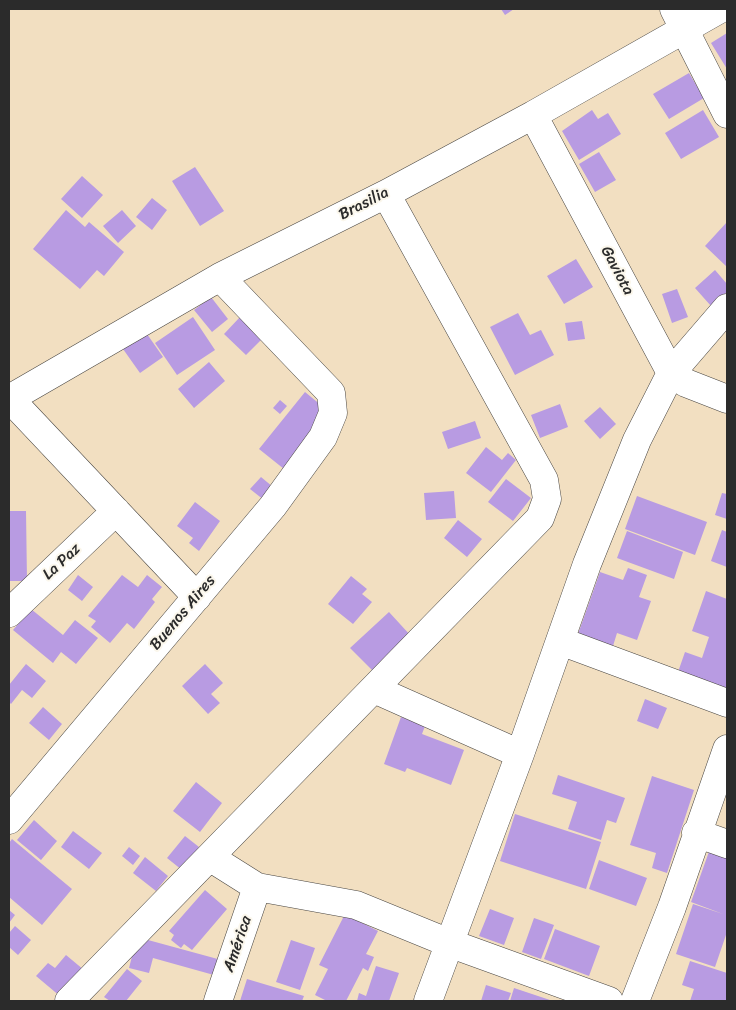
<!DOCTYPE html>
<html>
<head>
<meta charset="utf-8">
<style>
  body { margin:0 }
  #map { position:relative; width:736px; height:1010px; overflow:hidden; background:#f2dfc1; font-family:Sriracha,sans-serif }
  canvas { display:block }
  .frame { position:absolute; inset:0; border:10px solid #2b2b2b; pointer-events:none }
</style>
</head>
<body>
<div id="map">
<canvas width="736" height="1010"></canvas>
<div class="frame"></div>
</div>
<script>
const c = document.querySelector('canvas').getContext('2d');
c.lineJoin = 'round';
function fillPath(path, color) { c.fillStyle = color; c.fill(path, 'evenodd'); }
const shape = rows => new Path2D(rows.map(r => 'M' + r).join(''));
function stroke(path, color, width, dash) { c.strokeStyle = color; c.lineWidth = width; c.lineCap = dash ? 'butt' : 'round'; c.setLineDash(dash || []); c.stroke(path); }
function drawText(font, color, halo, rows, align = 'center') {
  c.font = font + ' Sriracha,sans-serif'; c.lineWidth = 4; c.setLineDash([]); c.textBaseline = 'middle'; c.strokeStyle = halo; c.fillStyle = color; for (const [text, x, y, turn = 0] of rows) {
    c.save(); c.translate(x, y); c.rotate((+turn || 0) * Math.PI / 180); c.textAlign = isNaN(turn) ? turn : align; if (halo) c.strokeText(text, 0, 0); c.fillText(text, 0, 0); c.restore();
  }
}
const building = shape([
  [501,9,514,9,505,15],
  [727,33,727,69,711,43],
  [689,73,704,98,669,119,653,94],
  [592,110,598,119,608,113,621,134,579,160,562,131],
  [703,110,719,137,681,159,665,133],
  [599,152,616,180,595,192,579,164],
  [195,167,224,211,200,226,172,181],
  [82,176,103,195,82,218,61,199],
  [152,198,167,210,152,230,136,217],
  [66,210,85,227,89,222,124,252,104,276,97,270,80,289,33,249],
  [122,210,136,226,118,243,103,226],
  [727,222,727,267,705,246],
  [576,259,593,287,564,304,547,276],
  [715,270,727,284,727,292,711,306,695,288],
  [677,289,688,317,672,323,662,294],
  [211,297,228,319,212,332,194,310],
  [518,313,530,335,541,330,554,355,515,375,490,327],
  [193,317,215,350,177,375,155,343],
  [240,317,262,339,246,355,224,334],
  [582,321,585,339,568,341,565,323],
  [147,334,163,357,140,373,123,349],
  [209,362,225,381,194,408,178,389],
  [305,392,327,410,314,432,284,469,259,449],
  [280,400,287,406,280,414,273,408],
  [560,404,568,427,540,438,531,415],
  [600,407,616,424,600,439,584,421],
  [475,421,481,438,448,449,442,432],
  [486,447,502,460,508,453,516,460,491,492,466,473],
  [261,477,279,492,269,504,250,489],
  [506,479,531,498,513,521,488,502],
  [454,491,456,518,426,520,424,493],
  [722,493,727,494,727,519,715,515],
  [637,496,707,522,695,555,625,529],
  [195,502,220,521,199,551,189,543,193,538,177,526],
  [9,511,26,511,27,581,9,581],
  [458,520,482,539,467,557,444,538],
  [722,530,727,532,727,567,711,561],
  [627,531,683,552,674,579,617,558],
  [628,568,647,575,639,597,651,601,637,640,617,633,613,646,578,634,600,572,623,580],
  [78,575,93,587,82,601,68,590],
  [122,575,138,587,147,575,162,587,152,599,155,602,134,629,127,623,110,643,91,627,96,621,88,616],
  [351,576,367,589,362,594,372,602,353,624,328,604],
  [706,591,727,599,727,690,678,672,685,652,702,658,709,637,692,631],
  [31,609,63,635,75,620,98,638,76,664,61,652,53,663,13,630],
  [389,612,411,636,373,671,350,648],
  [26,664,46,681,32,698,22,690,11,704,9,702,9,685],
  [205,664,223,683,211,694,220,703,208,714,182,686],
  [645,699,667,708,658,729,637,721],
  [43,707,62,724,49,740,29,723],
  [401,717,425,726,422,734,464,750,451,785,407,768,405,772,384,764],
  [558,775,625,798,616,823,607,820,601,840,568,829,577,802,552,794],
  [652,776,694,790,667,873,652,868,656,853,630,845],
  [196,782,222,803,200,832,173,811],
  [515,814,601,842,586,889,500,861],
  [34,820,57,841,41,860,17,840],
  [73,831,102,853,89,869,61,847],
  [185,836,199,847,182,870,167,858],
  [12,839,72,889,42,925,9,897,9,843],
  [711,846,727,852,727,932,715,967,676,954,693,904,723,914,691,902],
  [129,847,140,856,133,865,122,856],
  [145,857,168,876,156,891,133,873],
  [599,860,647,878,636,906,589,889],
  [205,890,227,909,192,950,184,944,181,948,171,940,174,935,169,931],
  [490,909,514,918,504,945,479,936],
  [9,910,15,915,9,923],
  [345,914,378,931,366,954,374,957,368,971,363,968,346,1001,327,1001,315,995,328,969,319,965],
  [534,918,554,925,541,959,522,952],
  [15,926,31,940,18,955,9,947,9,933],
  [555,929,600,946,589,976,544,959],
  [137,937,225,961,221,977,153,958,149,973,129,968],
  [291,940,315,948,300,990,276,982],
  [66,955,84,970,61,997,36,976,48,963,55,968],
  [690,961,727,973,727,1001,690,1001,694,989,682,985],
  [376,966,399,973,389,1001,357,1001,359,993,366,996],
  [127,969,142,981,126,1001,110,1001,104,997],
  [247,979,304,996,302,1001,240,1001],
  [486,985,511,993,508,1001,481,1001],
  [514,988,553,1001,510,1001]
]);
const minor = shape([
  [674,9,727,114],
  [533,115,671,373,686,383,727,399],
  [9,399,220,277,386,194,533,115,720,9],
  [10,399,197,597],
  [9,613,116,511],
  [560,641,727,703],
  [374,689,520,754],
  [9,820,273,506,323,437,333,413,331,393,220,277],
  [696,833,727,844],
  [211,858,257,887,356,905,449,943,609,1001],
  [69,1001,540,518,547,499,544,480,386,194],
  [218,1001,257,887],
  [428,1001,520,754,587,564,637,440,671,373,727,308],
  [635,1001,672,907,727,749]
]);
const streetNames = [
  ["Brasilia",364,204,-27],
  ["Gaviota",617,271,62],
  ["La Paz",62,562,-43],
  ["Buenos Aires",183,613,-50],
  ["América",238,944,-71]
];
fillPath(building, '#b89be2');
stroke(minor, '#494642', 29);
stroke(minor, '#fff', 28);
drawText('16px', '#2b2b2b', '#fbf7ec', streetNames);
</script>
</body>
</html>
